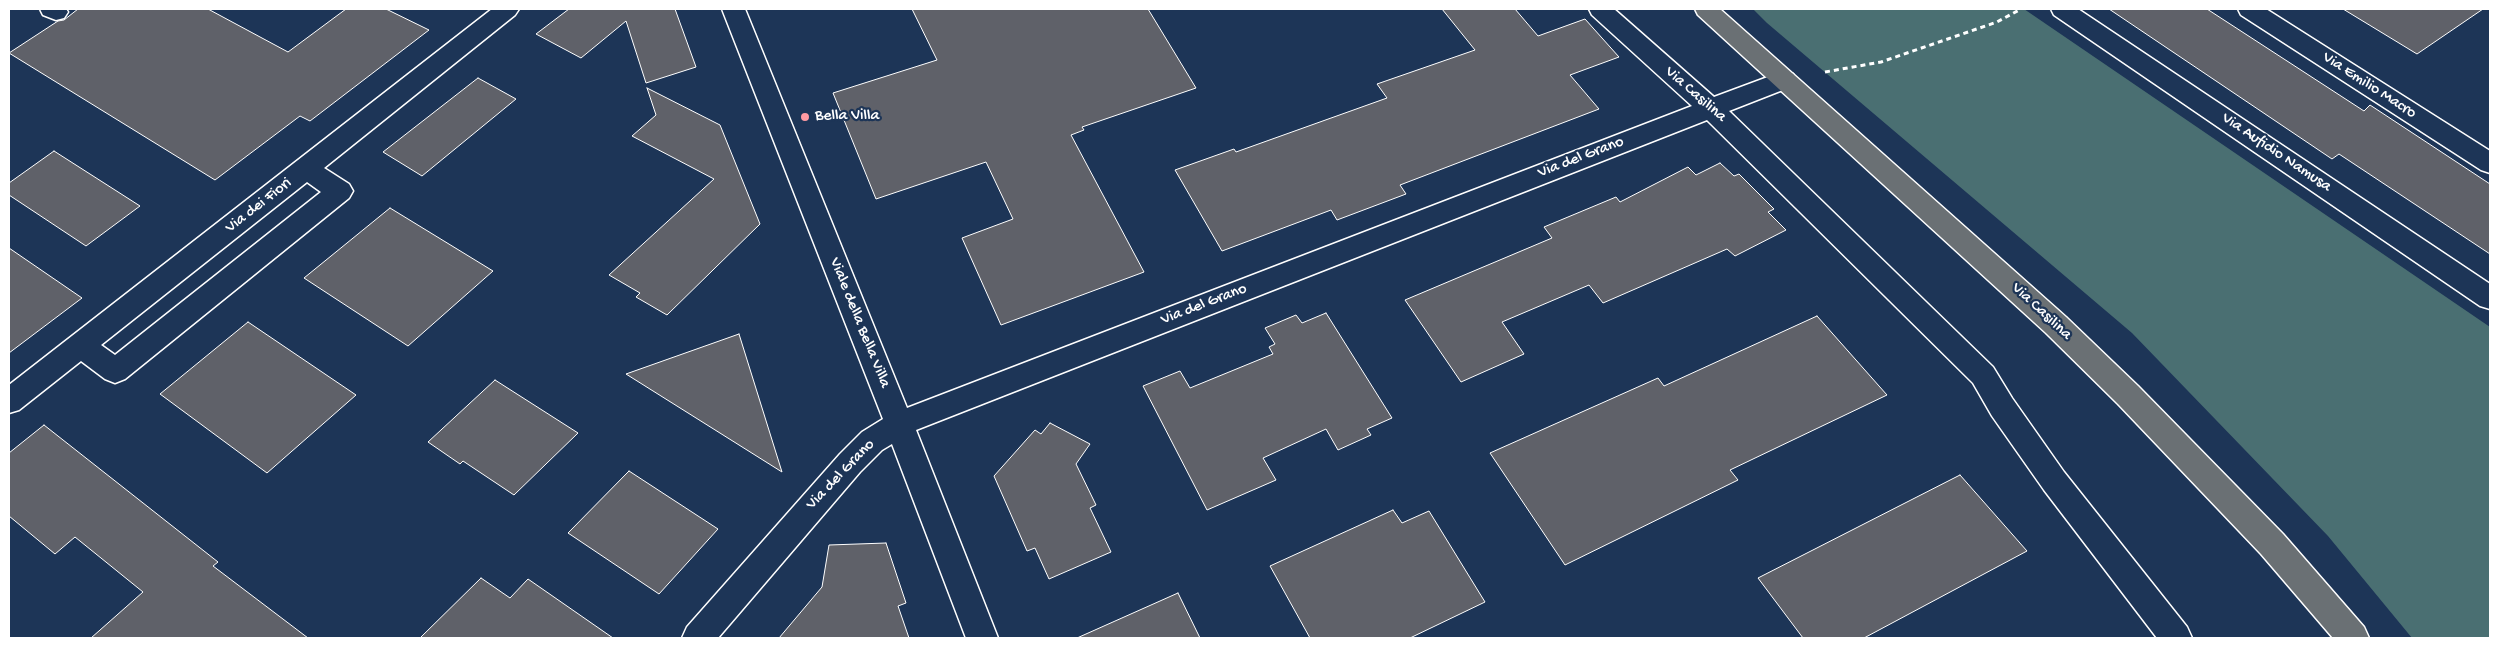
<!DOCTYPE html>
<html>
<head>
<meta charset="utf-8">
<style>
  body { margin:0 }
  #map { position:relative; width:2499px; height:647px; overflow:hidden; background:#1d3557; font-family:"Gochi Hand",sans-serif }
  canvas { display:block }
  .frame { position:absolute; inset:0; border:10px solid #fff; pointer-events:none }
</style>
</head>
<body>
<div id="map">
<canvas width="2499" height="647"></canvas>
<div class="frame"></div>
</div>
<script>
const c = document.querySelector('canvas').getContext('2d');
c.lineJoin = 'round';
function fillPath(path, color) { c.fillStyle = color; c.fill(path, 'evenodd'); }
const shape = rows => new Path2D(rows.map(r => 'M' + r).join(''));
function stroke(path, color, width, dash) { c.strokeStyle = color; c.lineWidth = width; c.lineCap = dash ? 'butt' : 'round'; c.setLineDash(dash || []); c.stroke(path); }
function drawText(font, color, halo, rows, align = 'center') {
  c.font = font + ' "Gochi Hand",sans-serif'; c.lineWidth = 4.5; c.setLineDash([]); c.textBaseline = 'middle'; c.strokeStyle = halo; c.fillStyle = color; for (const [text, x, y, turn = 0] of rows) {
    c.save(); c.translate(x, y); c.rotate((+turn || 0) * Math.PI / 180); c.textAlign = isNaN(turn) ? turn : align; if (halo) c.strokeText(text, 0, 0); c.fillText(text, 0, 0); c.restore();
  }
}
const green = shape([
  [1753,9,2024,9,2490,327,2490,638,2412,638,2328,536,2132,333,1767,23]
]);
const building = shape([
  [78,9,208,9,288,52,346,9,386,9,429,30,310,121,300,116,215,180,9,53,58,21,64,20,78,9],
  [569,9,675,9,696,67,646,83,626,21,581,58,536,34,569,9],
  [912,9,1148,9,1196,88,1082,127,1084,130,1071,135,1144,272,1001,325,962,238,1013,219,986,162,876,199,833,93,937,60,912,9],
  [1442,9,1515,9,1538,36,1585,19,1619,57,1570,75,1599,109,1400,185,1406,194,1337,220,1331,210,1222,251,1175,170,1234,149,1236,152,1387,98,1377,84,1475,50,1442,9],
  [2109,9,2207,9,2364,111,2370,105,2490,184,2490,254,2339,154,2332,159,2109,9],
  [2343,9,2483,9,2417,54,2343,9],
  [478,78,516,99,422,176,383,152,478,78],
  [647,88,720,125,760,224,667,315,636,297,640,293,609,275,714,179,632,136,656,115,647,88],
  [54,151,140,206,86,246,9,195,9,183,54,151],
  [1720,163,1734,176,1739,174,1774,209,1768,212,1786,230,1735,256,1727,249,1603,303,1589,285,1502,322,1524,354,1461,382,1405,300,1552,238,1544,227,1616,197,1620,202,1688,167,1696,175,1720,163],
  [390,208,493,271,408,346,304,278,390,208],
  [9,248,82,298,9,353,9,248],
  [1326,313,1392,418,1367,429,1371,435,1338,450,1326,429,1263,458,1276,480,1207,510,1143,386,1180,371,1190,388,1273,354,1269,347,1275,344,1265,328,1296,315,1302,323,1326,313],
  [1817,316,1887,395,1730,470,1738,480,1565,565,1490,453,1658,378,1664,386,1817,316],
  [248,322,356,395,267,473,160,394,248,322],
  [739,334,782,472,626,374,739,334],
  [495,380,578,433,514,495,463,461,460,464,428,442,495,380],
  [1050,423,1090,444,1076,464,1096,505,1090,508,1111,552,1049,579,1035,548,1027,551,994,476,1035,430,1041,434,1050,423],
  [44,425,218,562,213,566,308,638,91,638,143,592,75,537,55,554,9,516,9,453,44,425],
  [629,471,718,529,659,594,568,533,629,471],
  [1960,475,2027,551,1864,638,1803,638,1758,578,1960,475],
  [1393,510,1402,523,1429,511,1485,602,1410,638,1310,638,1270,566,1393,510],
  [886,543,906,603,898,606,909,638,779,638,822,587,829,545,886,543],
  [481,578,510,598,528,579,613,638,420,638,481,578],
  [1178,593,1200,638,1077,638,1178,593]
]);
const path = shape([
  [1825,72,1881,62,1997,22,2021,9]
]);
const minor = shape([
  [40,9,66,9,68,12,64,18,56,20,43,15,40,9],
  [492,9,519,9,515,15,324,168,349,184,353,191,349,198,125,379,115,383,105,379,81,361,19,410,9,413,9,385,492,9],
  [307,182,321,192,115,355,101,345,307,182],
  [722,9,745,9,907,408,1692,106,1592,15,1589,9,1614,9,1714,97,1784,71,1793,74,1796,80,1793,86,1729,111,1993,367,2012,398,2064,472,2187,627,2192,638,2157,638,2044,490,1992,416,1973,383,1707,120,916,430,998,638,966,638,892,444,882,450,860,472,718,638,682,638,687,627,840,454,862,432,883,419,722,9],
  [2051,9,2078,9,2490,284,2490,309,2480,306,2054,15,2051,9],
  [2238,9,2266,9,2490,151,2490,173,2481,170,2241,15,2238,9]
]);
const major = shape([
  [1695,9,1720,9,2066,317,2138,386,2283,534,2364,627,2369,638,2333,638,2261,554,2118,404,2046,333,1698,15,1695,9]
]);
const markers = [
  [805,117,5,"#ff9aa2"]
];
const streetNames = [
  ["Via Emilio Macro",2369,86,33],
  ["Via Casilina",1695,95,41],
  ["Via Aufidio Namusa",2276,153,34],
  ["Via del Grano",1581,158,-21],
  ["Via dei Fiori",259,206,-38],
  ["Via del Grano",1204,305,-21],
  ["Via Casilina",2041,312,43],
  ["Viale della Bella Villa",859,323,68],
  ["Via del Grano",841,475,-46]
];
const poiNames = [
  ["Bella Villa",815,117]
];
fillPath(green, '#4a6f72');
fillPath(building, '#5f6169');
stroke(building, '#fff', 1);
stroke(minor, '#fff', 3);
stroke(major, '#fff', 3);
stroke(path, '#fff', 3, [5, 4]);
fillPath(minor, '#1d3557');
fillPath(major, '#6a7074');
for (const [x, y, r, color] of markers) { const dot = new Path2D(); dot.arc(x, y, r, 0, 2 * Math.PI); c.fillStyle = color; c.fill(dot); stroke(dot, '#1d3557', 2); }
drawText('16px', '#fff', '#1d3557', streetNames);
drawText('16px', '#fff', '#1d3557', poiNames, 'left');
</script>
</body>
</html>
